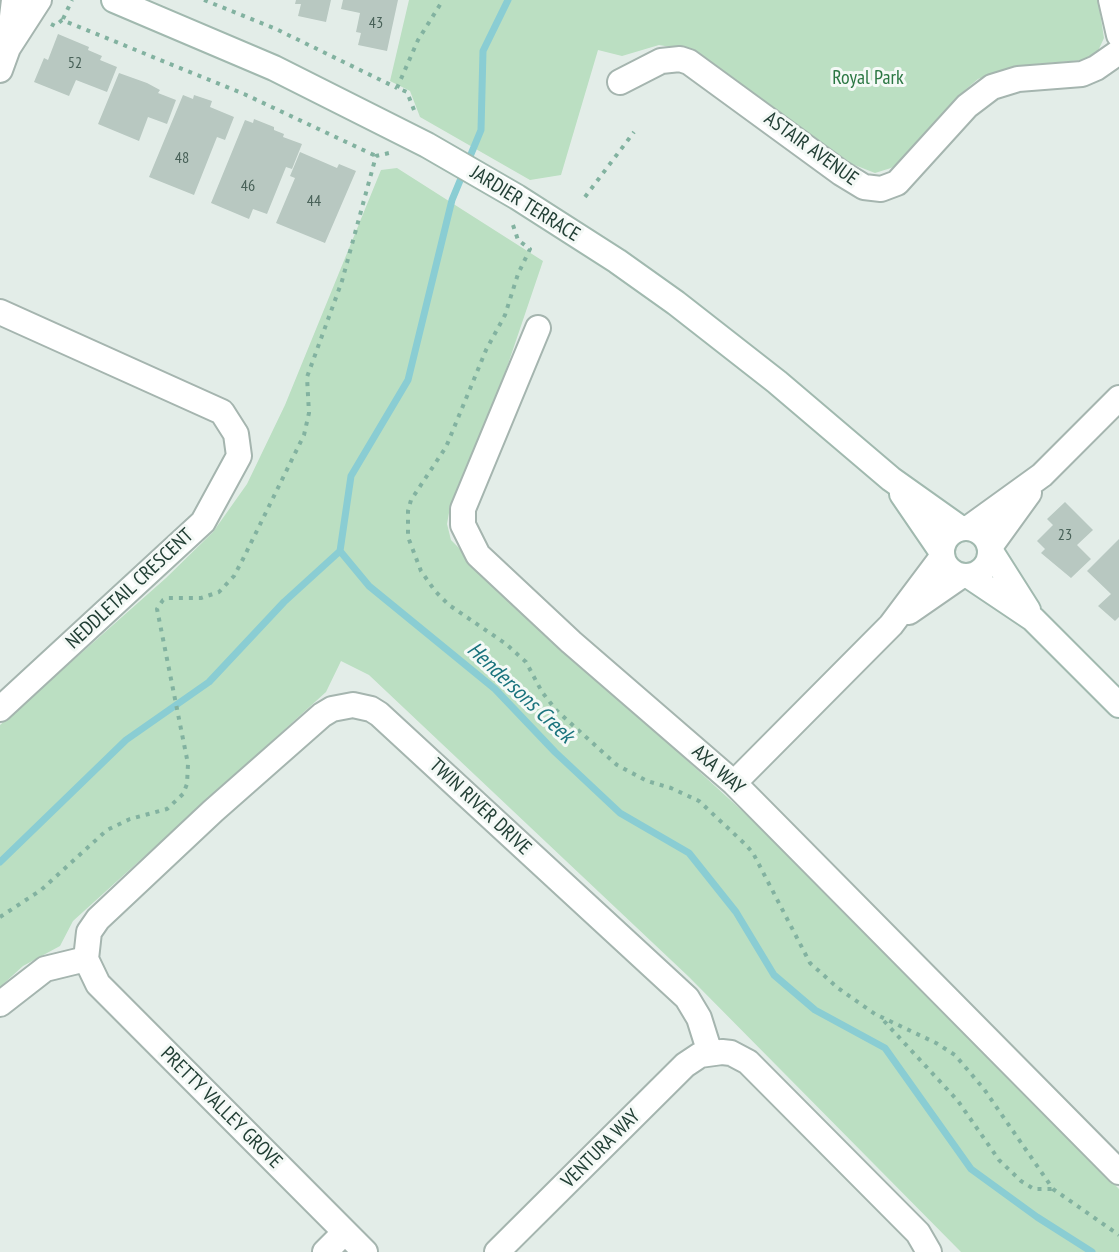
<!DOCTYPE html>
<html>
<head>
<meta charset="utf-8">
<style>
  body { margin:0 }
  canvas { display:block; background:#e3ede8 }
</style>
</head>
<body>
<canvas width="1119" height="1252"></canvas>
<script>
const c = document.querySelector('canvas').getContext('2d');
c.lineJoin = 'round';
function fillPath(path, color) { c.fillStyle = color; c.fill(path, 'evenodd'); }
const shape = rows => new Path2D(rows.map(r => 'M' + r).join(''));
function stroke(path, color, width, dash) { c.strokeStyle = color; c.lineWidth = width; c.lineCap = dash ? 'butt' : 'round'; c.setLineDash(dash || []); c.stroke(path); }
function drawText(font, color, halo, rows, align = 'center') {
  c.font = font + ' "PT Sans Narrow",sans-serif'; c.lineWidth = 6; c.setLineDash([]); c.textBaseline = 'middle'; c.strokeStyle = halo; c.fillStyle = color; for (const [text, x, y, turn = 0] of rows) {
    c.save(); c.translate(x, y); c.rotate((+turn || 0) * Math.PI / 180); c.textAlign = isNaN(turn) ? turn : align; if (halo) c.strokeText(text, 0, 0); c.fillText(text, 0, 0); c.restore();
  }
}
const green = shape([
  [409,0,1098,0,1104,38,1098,51,1083,60,1014,66,978,79,958,96,899,163,891,168,875,173,852,164,694,51,659,45,622,56,598,50,561,175,530,180,420,117,410,91,390,81],
  [397,168,543,261,505,373,450,507,447,524,451,540,503,592,774,840,1119,1189,1119,1252,961,1252,689,977,369,675,341,661,326,692,73,921,60,946,23,966,0,987,0,725,166,578,213,532,247,484,285,405,381,170]
]);
const stream = shape([
  [508,0,483,51,481,130,452,200,408,380,351,476,340,551,369,586,495,689,555,752,620,813,689,853,736,912,774,975,815,1010,885,1048,971,1169,1037,1217,1092,1252],
  [0,862,126,740,209,682,284,602,340,551]
]);
const building = shape([
  [296,0,331,0,326,22,298,16,301,4,295,4],
  [343,0,398,0,387,51,358,45,361,33,356,32,360,13,341,9],
  [58,34,89,47,88,50,102,56,100,60,117,67,107,92,76,80,69,96,34,82,44,58,48,60],
  [119,73,147,83,160,90,158,93,176,100,167,124,148,117,139,141,98,124],
  [183,95,193,99,194,95,212,101,210,107,234,117,225,140,217,137,194,195,149,177],
  [254,119,274,127,274,130,284,134,283,137,302,144,292,169,286,167,267,214,253,209,249,219,211,203,245,120,253,123],
  [300,152,337,168,339,164,356,171,325,243,276,223,295,178,290,176],
  [1065,502,1093,530,1077,545,1091,559,1071,578,1041,553,1045,549,1037,541,1053,525,1047,519],
  [1119,539,1119,617,1115,621,1098,606,1111,594,1087,571]
]);
const path = shape([
  [204,0,276,29,397,88],
  [63,19,72,0],
  [51,24,55,26,62,20,244,94,376,156],
  [414,110,407,92,397,88,418,40,443,0],
  [585,197,634,132],
  [513,225,518,240,530,249,518,274,505,315,486,350,446,447,411,500,408,511,408,537,421,571,435,591,449,605,506,644,526,662,542,692,556,710,617,765,647,781,671,788,699,801,745,844,753,853,810,963,838,988,875,1014,936,1043,955,1055,984,1089,1053,1189,1119,1235],
  [0,917,41,890,107,830,130,819,167,809,183,794,187,784,188,764,157,609,163,600,168,598,201,598,219,592,234,576,243,559,304,435,309,413,307,377,342,281,376,156,389,153],
  [884,1021,958,1101,999,1160,1021,1181,1034,1189,1053,1189]
]);
const street = shape([
  [1111,0,1119,35],
  [9,42,14,0],
  [0,70,8,48,39,0],
  [620,82,661,61,680,59,689,62,841,173,864,187,881,189,897,183,967,106,992,87,1018,79,1082,74,1096,68,1119,52],
  [0,312,222,412,236,434,239,456,203,522,0,709],
  [538,328,463,509,463,525,478,555,571,642,734,783,1119,1172],
  [970,527,1042,475,1119,398],
  [990,547,1029,493],
  [909,612,961,576],
  [734,783,891,625,942,557],
  [86,959,98,984,365,1252],
  [0,1004,45,969,86,959,89,932,98,919,213,811,322,715,332,709,353,705,371,709,379,714,687,998,699,1018,710,1053],
  [325,1252,345,1232],
  [497,1252,685,1065,700,1055,722,1052,731,1053,748,1062,918,1233,929,1252]
]);
const secondary = shape([
  [114,0,274,68,427,145,517,197,617,261,676,303,777,382,891,479,960,528],
  [902,494,941,551],
  '942 552a24 24 0 1 1 48 0a24 24 0 1 1-48 0Z',
  [990,550,1028,610],
  [969,576,1033,619,1119,705]
]);
const numberNames = [
  ["43",376,23],
  ["52",75,63],
  ["48",182,158],
  ["46",248,186],
  ["44",314,201],
  ["23",1065,535]
];
const parkNames = [
  ["Royal Park",868,78]
];
const streetNames = [
  ["ASTAIR AVENUE",811,149,36],
  ["JARDIER TERRACE",525,204,32],
  ["NEDDLETAIL CRESCENT",130,589,-43],
  ["AXA WAY",718,770,42],
  ["TWIN RIVER DRIVE",480,807,43],
  ["PRETTY VALLEY GROVE",221,1108,45],
  ["VENTURA WAY",601,1149,-45]
];
const waterNames = [
  ["Hendersons Creek",520,693,43]
];
fillPath(green, '#bbdfc2');
stroke(stream, '#8acdd3', 7);
fillPath(building, '#b8c8c1');
stroke(street, '#a5b5af', 28);
stroke(secondary, '#a1b9af', 28);
stroke(path, '#82b2a0', 4, [4, 6]);
stroke(street, '#fff', 24);
stroke(secondary, '#fff', 24);
drawText('16px', '#486158', null, numberNames);
drawText('20px', '#2b7743', '#f4f9f6', parkNames);
drawText('20px', '#223f35', '#f4f9f6', streetNames);
drawText('italic 22px', '#1a737d', '#f4f9f6', waterNames);
</script>
</body>
</html>
